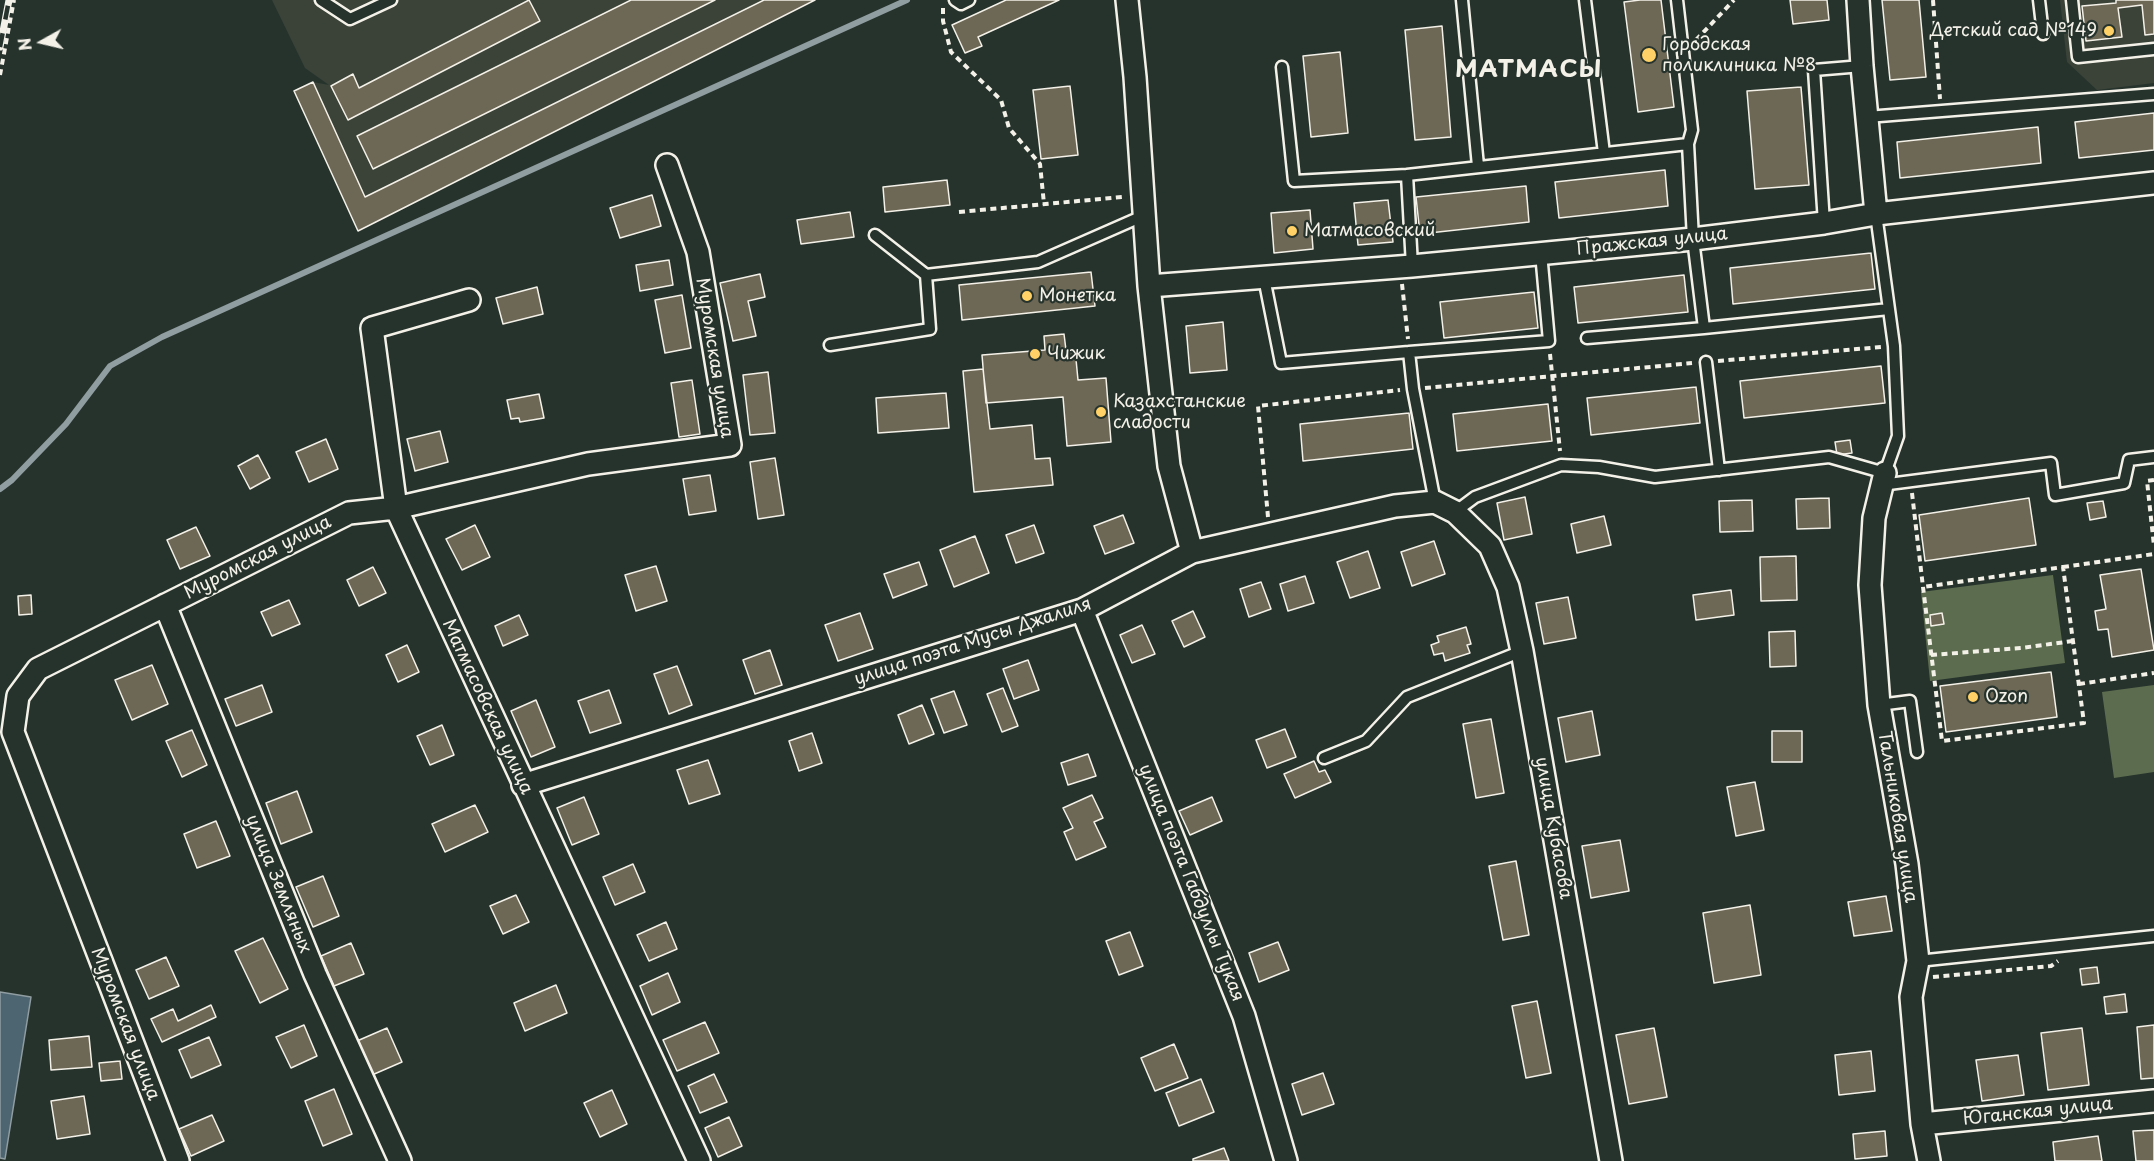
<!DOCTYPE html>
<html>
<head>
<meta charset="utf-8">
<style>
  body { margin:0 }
  #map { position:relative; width:2154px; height:1161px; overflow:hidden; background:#26332d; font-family:"Playpen Sans",sans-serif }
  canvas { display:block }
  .north { position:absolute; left:12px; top:12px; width:60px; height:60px; -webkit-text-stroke:4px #26332d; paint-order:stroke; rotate:262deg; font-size:16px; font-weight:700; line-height:24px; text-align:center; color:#f4f1e8 }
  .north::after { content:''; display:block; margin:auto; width:21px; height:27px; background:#f4f1e8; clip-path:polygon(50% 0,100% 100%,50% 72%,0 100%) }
</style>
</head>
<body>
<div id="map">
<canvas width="2154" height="1161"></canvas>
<div class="north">N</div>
</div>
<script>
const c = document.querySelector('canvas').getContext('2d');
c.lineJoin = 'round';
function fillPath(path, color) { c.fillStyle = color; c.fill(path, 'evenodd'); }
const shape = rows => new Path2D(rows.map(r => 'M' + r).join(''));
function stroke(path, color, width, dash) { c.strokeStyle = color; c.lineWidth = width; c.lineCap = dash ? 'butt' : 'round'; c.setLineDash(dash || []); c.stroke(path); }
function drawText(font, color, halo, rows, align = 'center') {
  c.font = font + ' "Playpen Sans",sans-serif'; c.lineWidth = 4.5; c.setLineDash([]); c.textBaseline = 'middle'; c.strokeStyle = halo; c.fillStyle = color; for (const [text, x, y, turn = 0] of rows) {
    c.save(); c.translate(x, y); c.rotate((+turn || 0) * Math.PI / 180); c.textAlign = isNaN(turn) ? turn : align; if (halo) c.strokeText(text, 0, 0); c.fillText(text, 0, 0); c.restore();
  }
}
const built = shape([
  [272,0,815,0,358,231,294,91,313,82,329,85,305,68],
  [2060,0,2154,0,2154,83,2097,90,2067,62]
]);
const green = shape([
  [2053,575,2065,663,1930,681,1921,592],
  [2154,685,2154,772,2114,778,2102,692]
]);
const water = shape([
  [0,992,31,997,5,1159,0,1158,0,992]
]);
const stream = shape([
  [0,489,12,480,66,424,110,366,162,337,907,0]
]);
const building = shape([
  [529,0,540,21,348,120,331,86,353,74,359,88,529,0],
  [631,0,715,0,373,169,357,136,631,0],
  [764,0,815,0,358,231,294,91,313,82,365,197,764,0],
  [1006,0,1059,0,978,37,982,46,965,53,952,25,1006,0],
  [1640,0,1661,0,1674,107,1638,112,1624,2,1640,0],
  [1790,0,1827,0,1829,20,1793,24,1790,0],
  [1882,0,1919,0,1926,77,1890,80,1882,0],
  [2116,0,2154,0,2154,34,2145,35,2142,5,2118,8,2122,37,2086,41,2082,6,2116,3,2116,0],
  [1442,26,1451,137,1415,140,1405,30,1442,26],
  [1340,52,1348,133,1311,137,1303,56,1340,52],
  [1070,86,1078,155,1041,159,1033,90,1070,86],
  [1801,87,1809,185,1755,189,1747,91,1801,87],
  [2154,113,2154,150,2079,158,2075,122,2154,113],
  [2038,127,2041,163,1900,178,1897,142,2038,127],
  [1665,170,1668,206,1559,218,1555,182,1665,170],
  [947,180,950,205,885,212,883,187,947,180],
  [1526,186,1529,222,1420,234,1416,197,1526,186],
  [652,195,661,226,620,238,610,208,652,195],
  [1388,200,1393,242,1358,245,1354,203,1388,200],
  [1310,210,1313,249,1274,253,1271,213,1310,210],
  [850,212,854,237,801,244,797,220,850,212],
  [1871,253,1875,289,1733,304,1730,268,1871,253],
  [669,260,673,285,640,291,636,265,669,260],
  [1091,272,1095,306,962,320,959,285,1091,272],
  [760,274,765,297,748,301,756,336,733,341,720,283,760,274],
  [1684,275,1688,312,1578,323,1574,287,1684,275],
  [537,287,543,314,503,324,496,298,537,287],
  [1534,292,1538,328,1444,338,1440,302,1534,292],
  [682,295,691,348,665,353,655,300,682,295],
  [1223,322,1227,370,1190,373,1186,326,1223,322],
  [1064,334,1066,350,1075,349,1078,380,1106,378,1111,442,1067,446,1063,397,986,403,982,355,1045,350,1044,336,1064,334],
  [1881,366,1885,403,1744,418,1740,381,1881,366],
  [983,369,990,429,1032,425,1035,459,1050,458,1053,485,974,492,963,371,983,369],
  [768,372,775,433,750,435,743,375,768,372],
  [692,380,700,434,679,437,671,383,692,380],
  [1696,387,1700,423,1591,435,1587,398,1696,387],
  [946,393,949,428,878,433,876,398,946,393],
  [539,394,544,418,520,422,519,418,511,419,507,400,539,394],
  [1548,404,1552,441,1457,451,1453,414,1548,404],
  [1409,413,1413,449,1303,461,1300,424,1409,413],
  [440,431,448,462,415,471,407,439,440,431],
  [326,439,338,469,309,482,296,452,326,439],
  [1850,440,1852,453,1837,455,1835,442,1850,440],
  [258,455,270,478,250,489,238,466,258,455],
  [775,458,784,515,758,519,750,462,775,458],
  [710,475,716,511,689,515,683,479,710,475],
  [1525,497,1532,534,1504,540,1497,503,1525,497],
  [1829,498,1830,528,1797,529,1796,499,1829,498],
  [2029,498,2036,545,1925,561,1919,515,2029,498],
  [1752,500,1753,531,1720,532,1719,501,1752,500],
  [2103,501,2106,517,2090,520,2087,503,2103,501],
  [1123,515,1134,543,1105,554,1094,526,1123,515],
  [1604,516,1611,545,1577,553,1571,524,1604,516],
  [475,525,490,557,462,570,446,539,475,525],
  [1034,525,1044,553,1016,563,1006,535,1034,525],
  [196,527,210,556,180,569,167,540,196,527],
  [975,536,989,573,954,587,940,550,975,536],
  [1434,541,1445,574,1412,586,1401,552,1434,541],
  [1368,551,1380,588,1350,598,1337,562,1368,551],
  [1796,556,1797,600,1761,601,1760,557,1796,556],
  [919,562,927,585,893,598,884,574,919,562],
  [656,566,667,601,636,611,625,575,656,566],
  [373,567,386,593,359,606,347,580,373,567],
  [2141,569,2154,650,2112,657,2108,629,2098,630,2095,611,2106,609,2100,575,2141,569],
  [1305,576,1314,603,1288,611,1280,584,1305,576],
  [1261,582,1271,609,1249,617,1240,589,1261,582],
  [1731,590,1734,615,1696,620,1693,595,1731,590],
  [31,595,32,614,19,615,18,596,31,595],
  [1568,597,1576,638,1544,644,1536,603,1568,597],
  [289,600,300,624,272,636,261,612,289,600],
  [1193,611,1205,637,1184,647,1172,621,1193,611],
  [860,613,873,649,838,661,825,625,860,613],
  [1942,613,1944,624,1931,626,1930,615,1942,613],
  [519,615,528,635,503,646,495,626,519,615],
  [1142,625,1155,654,1132,663,1120,635,1142,625],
  [1466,627,1471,644,1467,645,1470,653,1445,661,1443,653,1434,655,1431,645,1439,642,1437,636,1466,627],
  [1795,631,1796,666,1770,667,1769,632,1795,631],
  [407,645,419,672,398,682,386,655,407,645],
  [770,650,782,685,755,694,743,660,770,650],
  [1028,660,1039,690,1014,699,1003,669,1028,660],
  [152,665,168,704,132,720,115,680,152,665],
  [677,666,692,705,669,714,654,674,677,666],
  [2051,672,2057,717,1946,732,1940,686,2051,672],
  [262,685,272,712,236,726,225,699,262,685],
  [1003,688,1018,726,1002,732,987,694,1003,688],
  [609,690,621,723,590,733,578,701,609,690],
  [954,691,967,725,944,733,931,699,954,691],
  [536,700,555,747,531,757,511,711,536,700],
  [922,705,934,734,909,744,898,715,922,705],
  [1592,711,1600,755,1566,762,1558,718,1592,711],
  [1491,719,1504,793,1476,798,1463,724,1491,719],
  [442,725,454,755,430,765,417,736,442,725],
  [1285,729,1296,757,1267,768,1256,740,1285,729],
  [192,730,207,765,182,777,166,741,192,730],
  [1772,731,1802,731,1802,762,1772,762,1772,731],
  [812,733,822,763,799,771,789,741,812,733],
  [1088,754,1096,776,1068,785,1061,763,1088,754],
  [708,760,720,794,689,804,677,770,708,760],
  [1314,761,1319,772,1325,770,1331,782,1295,798,1284,774,1314,761],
  [1755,782,1764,830,1736,836,1727,787,1755,782],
  [297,791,312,832,281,844,266,803,297,791],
  [1092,795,1103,818,1094,822,1106,847,1076,860,1064,832,1073,828,1063,808,1092,795],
  [584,797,599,834,572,845,557,808,584,797],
  [1212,797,1222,821,1190,835,1179,811,1212,797],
  [475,805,488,832,445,852,432,824,475,805],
  [216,821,230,856,197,868,184,834,216,821],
  [1620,840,1629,891,1591,898,1582,846,1620,840],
  [1516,861,1529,935,1503,940,1489,866,1516,861],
  [633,864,645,892,615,905,603,877,633,864],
  [323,876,339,916,313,927,296,887,323,876],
  [516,895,529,922,503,934,490,906,516,895],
  [1886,896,1892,931,1854,936,1848,902,1886,896],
  [1750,905,1761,975,1714,983,1703,913,1750,905],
  [666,922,677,949,649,961,637,935,666,922],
  [1130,932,1143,966,1119,975,1106,941,1130,932],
  [263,938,288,989,260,1003,235,951,263,938],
  [1278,942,1289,970,1259,982,1249,953,1278,942],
  [351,943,364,974,334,986,321,956,351,943],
  [166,957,179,986,149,999,136,970,166,957],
  [2097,967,2099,983,2082,985,2080,969,2097,967],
  [668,973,680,1002,652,1015,640,986,668,973],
  [556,985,567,1013,525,1031,514,1003,556,985],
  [2125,994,2127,1012,2106,1014,2104,997,2125,994],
  [1537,1001,1551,1073,1526,1078,1512,1006,1537,1001],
  [211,1005,216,1017,162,1042,151,1019,173,1009,178,1021,211,1005],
  [705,1022,719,1053,677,1071,663,1040,705,1022],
  [304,1025,317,1056,291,1068,276,1037,304,1025],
  [2154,1025,2154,1078,2141,1079,2137,1027,2154,1025],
  [387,1028,402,1062,372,1075,357,1041,387,1028],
  [1654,1028,1667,1097,1629,1104,1616,1035,1654,1028],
  [2082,1028,2089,1085,2048,1090,2041,1033,2082,1028],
  [89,1036,92,1067,51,1070,49,1040,89,1036],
  [209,1037,221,1065,191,1078,179,1050,209,1037],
  [1174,1044,1188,1078,1155,1091,1141,1058,1174,1044],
  [1871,1051,1875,1091,1839,1095,1835,1055,1871,1051],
  [2018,1055,2024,1095,1982,1101,1976,1060,2018,1055],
  [120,1061,122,1079,101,1081,99,1063,120,1061],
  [1323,1073,1334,1104,1302,1115,1292,1084,1323,1073],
  [714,1074,727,1102,700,1113,688,1086,714,1074],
  [1201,1079,1214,1112,1179,1126,1166,1093,1201,1079],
  [334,1089,352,1134,323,1146,305,1101,334,1089],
  [612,1090,627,1124,600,1137,584,1103,612,1090],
  [84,1096,90,1134,57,1139,51,1101,84,1096],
  [212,1115,224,1141,191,1156,179,1129,212,1115],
  [729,1117,742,1146,718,1157,705,1128,729,1117],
  [2154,1130,2154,1161,2136,1161,2133,1131,2154,1130],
  [1885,1131,1887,1156,1855,1159,1853,1134,1885,1131],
  [2098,1136,2102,1161,2055,1161,2053,1142,2098,1136],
  [1224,1148,1229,1161,1193,1161,1193,1159,1224,1148]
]);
const path = shape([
  [1933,0,1940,99],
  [943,8,943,21,951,52,1001,100,1009,128,1040,164,1044,204],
  [1696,40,1734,0],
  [0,75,14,0],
  [959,212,1122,197],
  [1402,284,1408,339],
  [1550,354,1560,451],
  [1718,361,1881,347],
  [1425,388,1692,363],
  [2154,480,2147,481,2154,546],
  [1912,493,1923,587,1942,741,2084,723,2063,567,1923,587],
  [1268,517,1258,406,1400,390],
  [2063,567,2154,554],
  [1931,655,2021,648,2073,641],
  [2079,684,2154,673],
  [1933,977,2051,966,2058,961]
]);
const service = shape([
  [321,0,350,19,391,0],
  [955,0,961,4,969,0],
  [1462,0,1478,166],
  [1585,0,1604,153],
  [1677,0,1692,130,1688,144],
  [2039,0,2043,34],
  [2072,0,2078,57,2154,49],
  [1282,67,1294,181,1407,175,1412,266],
  [1867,117,2154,94],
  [1407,175,1688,144,1693,239,1704,328],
  [1824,223,1814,70,1862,66],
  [875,235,926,275],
  [1264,278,1281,363,1409,352],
  [1587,338,1704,328,1889,309],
  [830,345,930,329,926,275,1038,262,1145,215],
  [1706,362,1719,470],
  [1881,485,2051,463,2055,495,2124,483,2129,460,2154,457],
  [1435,502,1413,389,1409,352,1549,341,1541,253],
  [1455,512,1475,497,1561,465,1599,467,1655,477,1829,457,1885,473,1898,436,1894,346,1876,214],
  [1879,705,1910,701,1917,752],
  [1324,758,1366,741,1407,697,1522,651],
  [1918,961,2154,936]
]);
const minor = shape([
  [1127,0,1135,77,1149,286,1169,466,1192,552],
  [1858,0,1862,66,1876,214],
  [1149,286,1412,266,1693,239,1824,223,1876,214,2154,183],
  [469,300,372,328,396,508,699,1161],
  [1885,473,1874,518,1870,585,1879,705,1907,864,1918,961,1911,997,1922,1124,1929,1161],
  [165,605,315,974,400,1161],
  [1082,610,1244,1016,1286,1161],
  [523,785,1082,610,1192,552,1395,506,1435,502,1455,512,1490,546,1508,587,1522,651,1611,1161],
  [1922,1124,2154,1101],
  [178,1161,13,732,18,696,38,669,349,513,396,508,588,464,730,445,698,252,667,165]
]);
const rail = shape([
  [0,47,9,0]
]);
const markers = [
  [2109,31,6,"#ffd166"],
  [1649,55,8,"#ffd166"],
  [1292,231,6,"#ffd166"],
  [1027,296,6,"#ffd166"],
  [1035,354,6,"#ffd166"],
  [1101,412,6,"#ffd166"],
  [1973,697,6,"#ffd166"]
];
const poiNames = [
  ["Детский сад №149",2097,31,"right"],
  ["Городская",1662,45],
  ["поликлиника №8",1662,66],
  ["Матмасовский",1304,231],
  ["Монетка",1039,296],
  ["Чижик",1047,354],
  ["Казахстанские",1113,402],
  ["сладости",1113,423],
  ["Ozon",1985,697]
];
const streetNames = [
  ["Пражская улица",1652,242,-6],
  ["Муромская улица",714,358,81],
  ["Муромская улица",258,558,-27],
  ["улица поэта Мусы Джалиля",973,642,-18],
  ["Матмасовская улица",487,707,65],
  ["Тальниковая улица",1897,817,81],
  ["улица Кубасова",1553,828,80],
  ["улица поэта Габдуллы Тукая",1191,883,68],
  ["улица Земляных",278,884,68],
  ["Муромская улица",125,1024,69],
  ["Юганская улица",2038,1112,-6]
];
const districtNames = [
  ["МАТМАСЫ",1529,70]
];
fillPath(built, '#3b4339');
fillPath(green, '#5c6d4f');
fillPath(water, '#4d6571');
stroke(water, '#909da1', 1.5);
stroke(stream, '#909da1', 6);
fillPath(building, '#6d6756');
stroke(building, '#f4f1e8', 1.5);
stroke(service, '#f4f1e8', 15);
stroke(minor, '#f4f1e8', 26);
stroke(path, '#f4f1e8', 4, [6, 4.5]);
stroke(service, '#26332d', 10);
stroke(minor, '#26332d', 21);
stroke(rail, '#f4f1e8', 7);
stroke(rail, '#26332d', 4.5, [14]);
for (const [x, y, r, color] of markers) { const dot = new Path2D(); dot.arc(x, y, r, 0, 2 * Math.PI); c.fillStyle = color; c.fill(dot); stroke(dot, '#26332d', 2); }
drawText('18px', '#f4f1e8', '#26332d', poiNames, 'left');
drawText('18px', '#f4f1e8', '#26332d', streetNames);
c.letterSpacing = '1.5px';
drawText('bold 24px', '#f4f1e8', '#26332d', districtNames);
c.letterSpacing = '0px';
</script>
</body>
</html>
